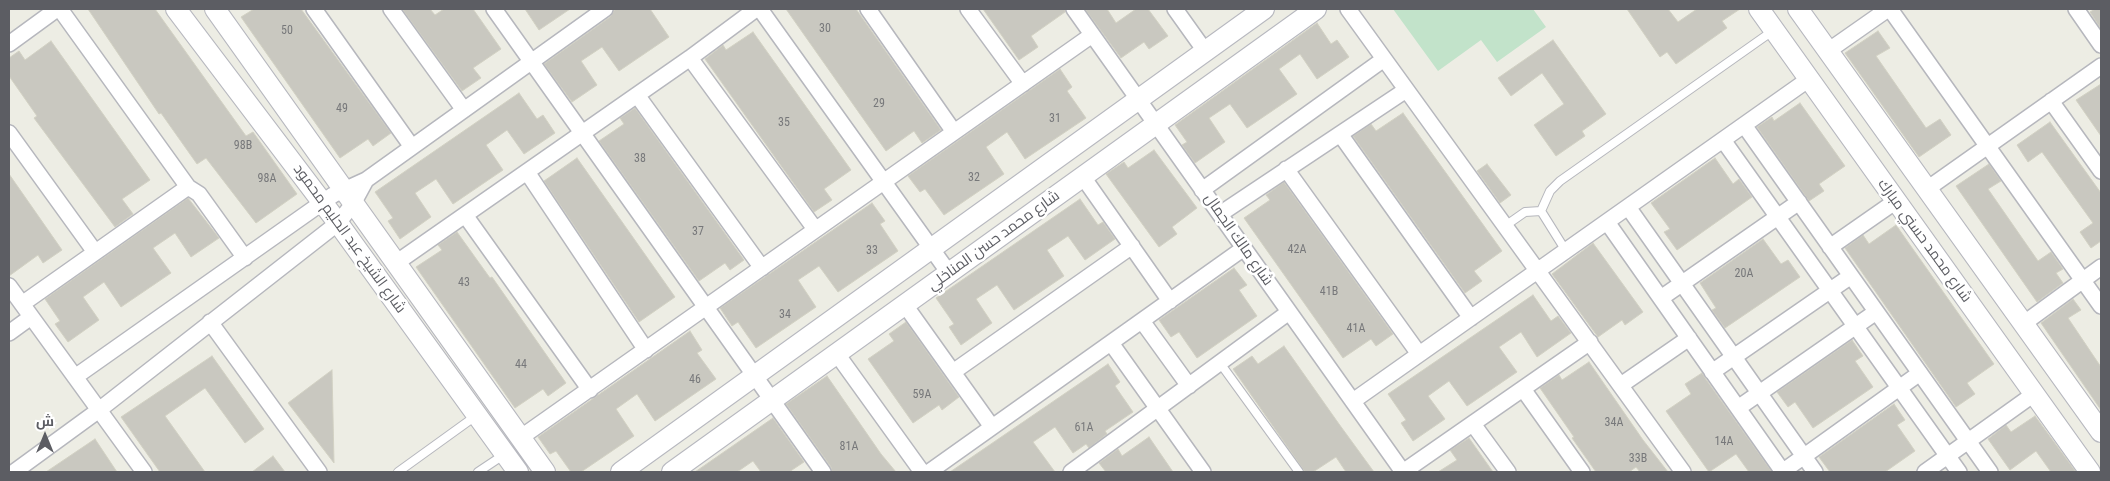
<!DOCTYPE html>
<html>
<head>
<meta charset="utf-8">
<style>
  body { margin:0 }
  #map { position:relative; width:2110px; height:481px; overflow:hidden; background:#edede4; font-family:"Roboto Condensed",Cairo,sans-serif }
  canvas { display:block }
  .frame { position:absolute; inset:0; border:10px solid #5c5d63; pointer-events:none }
  .north { position:absolute; left:20px; top:411px; width:50px; height:50px; -webkit-text-stroke:4px #fff; paint-order:stroke; rotate:0deg; font-size:14px; font-weight:700; line-height:20px; text-align:center; color:#5c5d63 }
  .north::after { content:''; display:block; margin:auto; width:18px; height:22px; background:#5c5d63; clip-path:polygon(50% 0,100% 100%,50% 72%,0 100%) }
</style>
</head>
<body>
<div id="map">
<canvas width="2110" height="481"></canvas>
<div class="frame"></div>
<div class="north">ش</div>
</div>
<script>
const c = document.querySelector('canvas').getContext('2d');
c.lineJoin = 'round';
function fillPath(path, color) { c.fillStyle = color; c.fill(path, 'evenodd'); }
const shape = rows => new Path2D(rows.map(r => 'M' + r).join(''));
function stroke(path, color, width, dash) { c.strokeStyle = color; c.lineWidth = width; c.lineCap = dash ? 'butt' : 'round'; c.setLineDash(dash || []); c.stroke(path); }
function drawText(font, color, halo, rows, align = 'center') {
  c.font = font + ' "Roboto Condensed",Cairo,sans-serif'; c.lineWidth = 5; c.setLineDash([]); c.textBaseline = 'middle'; c.strokeStyle = halo; c.fillStyle = color; for (const [text, x, y, turn = 0] of rows) {
    c.save(); c.translate(x, y); c.rotate((+turn || 0) * Math.PI / 180); c.textAlign = isNaN(turn) ? turn : align; if (halo) c.strokeText(text, 0, 0); c.fillText(text, 0, 0); c.restore();
  }
}
const green = shape([
  [1393,9,1533,9,1546,27,1497,62,1481,40,1438,71]
]);
const building = shape([
  [88,9,155,9,246,136,253,132,297,194,256,223,206,158,197,164,161,113,159,114,88,9],
  [254,9,301,9,391,133,373,146,368,139,340,158,241,17,254,9],
  [402,9,430,9,435,15,444,9,473,9,501,49,473,68,481,78,462,91,402,9],
  [525,9,570,9,539,30,525,9],
  [615,9,650,9,669,37,619,71,602,47,581,61,597,85,572,102,544,64,610,17,615,9],
  [786,9,856,9,941,130,922,143,914,131,886,151,786,9],
  [983,9,1065,9,1065,12,1031,36,1038,47,1019,60,983,9],
  [1085,9,1107,9,1116,23,1136,9,1148,9,1168,36,1149,49,1144,42,1121,58,1085,9],
  [1627,9,1668,9,1678,22,1697,9,1740,9,1722,21,1727,28,1676,64,1667,52,1660,57,1627,9],
  [2095,9,2101,9,2101,29,2090,12,2095,9],
  [1317,23,1331,44,1337,40,1349,57,1317,79,1300,54,1279,69,1297,94,1247,128,1230,104,1209,118,1225,142,1195,163,1182,145,1187,142,1175,125,1317,23],
  [1878,31,1890,48,1876,56,1926,128,1940,119,1951,135,1919,157,1845,53,1878,31],
  [753,32,851,170,824,189,832,200,814,212,705,59,723,45,726,50,753,32],
  [1553,40,1606,114,1582,131,1585,136,1556,156,1534,125,1564,104,1542,73,1511,96,1498,78,1553,40],
  [51,41,150,180,122,199,133,214,115,227,34,118,37,116,9,76,9,58,19,51,25,60,51,41],
  [1060,69,1072,87,1067,91,1086,118,1025,159,1007,132,986,147,1004,174,944,215,925,189,920,192,908,176,1060,69],
  [2101,84,2101,136,2076,100,2101,84],
  [519,93,537,119,543,115,555,133,524,154,507,130,486,145,503,170,453,204,436,179,415,193,431,217,400,239,388,221,393,218,375,192,519,93],
  [1800,103,1845,166,1819,184,1824,191,1809,201,1757,127,1772,117,1774,121,1800,103],
  [635,108,744,260,730,270,725,263,699,281,599,141,624,124,620,118,635,108],
  [1403,113,1502,251,1474,271,1482,281,1465,293,1353,136,1371,124,1376,131,1403,113],
  [2050,122,2101,193,2101,241,2091,248,2080,232,2093,223,2042,152,2028,162,2017,145,2050,122],
  [1154,150,1197,208,1172,227,1177,234,1159,247,1106,174,1124,162,1128,168,1154,150],
  [577,158,675,297,639,322,544,181,577,158],
  [1715,158,1733,184,1739,179,1752,197,1677,250,1664,232,1670,229,1651,203,1715,158],
  [1487,164,1511,195,1500,203,1477,171,1487,164],
  [1989,164,2001,181,1988,189,2038,261,2051,252,2063,269,2056,273,2063,283,2037,302,1956,186,1989,164],
  [9,174,62,250,43,263,38,255,9,276,9,174],
  [1284,182,1393,334,1376,346,1371,339,1343,358,1244,218,1270,200,1266,195,1284,182],
  [188,198,219,238,191,257,175,233,153,248,171,273,121,307,104,282,83,297,99,320,68,342,55,324,60,321,45,299,188,198],
  [1080,199,1098,225,1103,222,1115,239,1085,260,1068,236,1047,250,1064,276,1014,310,997,285,976,299,992,323,961,345,949,327,954,324,936,298,1080,199],
  [872,203,885,221,880,224,898,251,838,292,819,266,798,280,816,307,756,348,738,322,732,326,720,308,872,203],
  [1896,225,1994,364,1967,383,1975,394,1956,407,1845,248,1863,235,1869,244,1896,225],
  [457,232,490,278,492,277,566,383,548,396,543,389,515,408,416,267,442,250,438,245,457,232],
  [1763,239,1781,264,1788,260,1800,277,1725,328,1712,310,1716,308,1700,283,1763,239],
  [1593,243,1643,312,1625,325,1622,320,1598,337,1552,274,1593,243],
  [1234,268,1247,285,1239,290,1257,316,1197,358,1179,332,1171,337,1159,320,1234,268],
  [1533,295,1551,321,1558,316,1571,333,1537,357,1521,332,1499,347,1517,372,1467,406,1449,381,1428,396,1445,419,1413,441,1401,423,1406,420,1388,394,1533,295],
  [2073,299,2081,310,2068,318,2101,367,2101,410,2041,323,2073,299],
  [906,322,959,397,942,410,939,405,913,423,868,359,894,341,889,334,906,322],
  [690,331,702,350,697,353,716,379,655,421,637,394,616,409,634,436,581,472,571,472,556,451,550,454,538,437,690,331],
  [1852,340,1863,356,1855,361,1873,387,1813,428,1795,402,1788,407,1777,392,1852,340],
  [1284,346,1339,424,1374,472,1346,472,1336,457,1313,472,1305,472,1233,369,1252,356,1258,364,1284,346],
  [212,356,264,429,245,443,205,388,165,416,205,472,160,472,121,417,212,356],
  [1589,362,1643,440,1668,472,1640,472,1636,467,1629,472,1596,472,1572,438,1574,437,1540,388,1559,375,1562,380,1589,362],
  [1108,364,1120,382,1115,386,1133,412,1105,431,1107,434,1089,448,1086,444,1073,453,1055,427,1033,442,1055,472,950,472,1108,364],
  [332,370,334,463,288,403,332,370],
  [1702,373,1705,378,1772,472,1749,472,1736,454,1709,472,1666,411,1691,394,1685,384,1702,373],
  [827,376,881,454,896,472,832,472,831,467,786,404,827,376],
  [1894,404,1905,420,1897,425,1915,451,1885,472,1830,472,1819,457,1894,404],
  [2035,416,2076,472,2051,472,2036,451,2010,470,1988,439,2006,425,2011,432,2035,416],
  [773,418,804,462,789,472,761,472,753,461,737,472,695,472,773,418],
  [1149,437,1173,472,1106,472,1099,463,1118,449,1122,456,1149,437],
  [1469,438,1493,472,1438,472,1457,460,1450,450,1469,438],
  [95,439,117,472,46,472,95,439],
  [273,456,285,472,252,472,273,456]
]);
const lane = shape([
  [1541,211,1550,191,1560,181,1774,30],
  [1541,211,1566,251],
  [1505,226,1525,212,1541,211],
  [1220,363,1299,472],
  [398,472,477,415],
  [478,472,505,454]
]);
const street = shape([
  [314,9,412,147],
  [391,9,464,110],
  [494,9,823,472],
  [760,9,949,273],
  [868,9,954,132],
  [968,9,1023,84],
  [1074,9,1403,472],
  [1175,9,1205,51],
  [1348,9,1683,472],
  [1890,9,2101,306],
  [2076,9,2101,45],
  [9,44,57,9],
  [1828,51,1888,9],
  [690,58,815,229],
  [637,95,762,268],
  [2051,101,2101,171],
  [1744,125,1990,472],
  [9,133,95,252],
  [1340,134,1471,318],
  [1723,140,1959,472],
  [1286,169,1419,354],
  [527,172,646,350],
  [1083,177,1170,301],
  [188,187,199,194,245,258],
  [1927,189,2101,66],
  [1202,190,1384,59],
  [1628,207,1815,472],
  [1220,214,1406,90],
  [465,215,590,390],
  [1607,222,1783,472],
  [1830,247,1896,201],
  [396,263,690,58,756,9],
  [9,286,144,472],
  [1661,298,1799,202],
  [22,304,188,187,60,9],
  [905,305,992,427],
  [1142,321,1189,386],
  [210,322,319,472],
  [2023,324,2101,267],
  [9,333,31,317],
  [1111,343,1203,472],
  [837,354,922,472],
  [953,372,1132,246],
  [1712,372,1851,276],
  [75,377,333,195,366,180,605,9],
  [1621,385,1689,338],
  [1523,389,1582,472],
  [1353,401,1809,79],
  [1738,408,1876,312],
  [1473,424,1508,472],
  [520,438,1092,35],
  [14,472,99,410,338,223,353,204,366,180],
  [929,472,1244,248],
  [1071,472,1289,312],
  [1403,472,1590,342],
  [1782,472,1920,373],
  [1925,472,2034,394]
]);
const secondary = shape([
  [176,9,338,223,518,472],
  [215,9,545,472],
  [1759,9,2090,472],
  [1798,9,2101,432],
  [621,472,1264,9],
  [672,472,1316,9]
]);
const numberNames = [
  ["30",825,29],
  ["50",287,31],
  ["29",879,104],
  ["49",342,109],
  ["31",1055,119],
  ["35",784,123],
  ["98B",243,146],
  ["38",640,159],
  ["32",974,178],
  ["98A",267,179],
  ["37",698,232],
  ["42A",1297,250],
  ["33",872,251],
  ["20A",1744,274],
  ["43",464,283],
  ["41B",1329,292],
  ["34",785,315],
  ["41A",1356,329],
  ["44",521,365],
  ["46",695,380],
  ["59A",922,395],
  ["34A",1614,423],
  ["61A",1084,428],
  ["14A",1724,442],
  ["81A",849,447],
  ["33B",1638,459]
];
const streetNames = [
  ["شارع الشيخ عبد الحليم محمود",349,239,54],
  ["شارع مالك الجمال",1238,240,55],
  ["شارع محمد حسن المناخلي",994,241,-36],
  ["شارع محمد حسني مبارك",1924,241,54]
];
fillPath(green, '#c2e3ca');
fillPath(building, '#c9c8c0');
stroke(building, '#d2d1c3', 1);
stroke(lane, '#b6b7bd', 10);
stroke(street, '#b6b7bd', 18);
stroke(secondary, '#b7b8bf', 22);
stroke(lane, '#fff', 8);
stroke(street, '#fff', 15);
stroke(secondary, '#fff', 20);
drawText('12px', '#77787a', null, numberNames);
drawText('15px', '#5c5d63', '#fff', streetNames);
</script>
</body>
</html>
